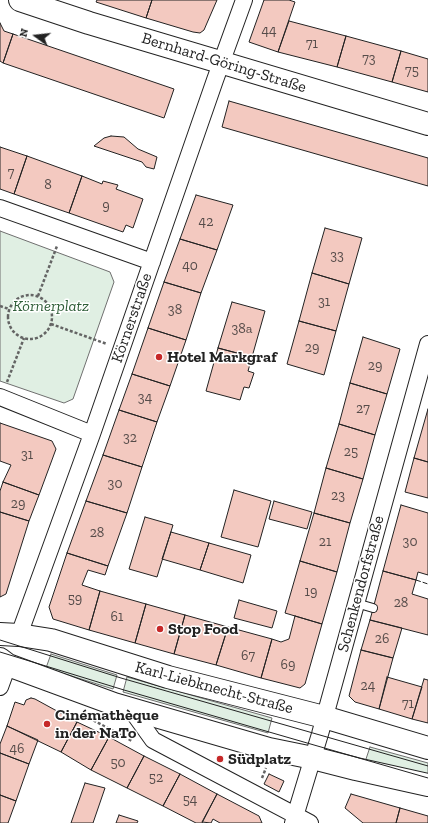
<!DOCTYPE html>
<html>
<head>
<meta charset="utf-8">
<style>
  body { margin:0 }
  #map { position:relative; width:428px; height:823px; overflow:hidden; background:#fff; font-family:"Zilla Slab",serif }
  canvas { display:block }
  .north { position:absolute; left:16px; top:16px; width:40px; height:40px; -webkit-text-stroke:3px #fff; paint-order:stroke; rotate:285deg; font-size:11px; font-weight:700; line-height:16px; text-align:center; color:#222 }
  .north::after { content:''; display:block; margin:auto; width:14px; height:18px; background:#222; clip-path:polygon(50% 0,100% 100%,50% 72%,0 100%) }
</style>
</head>
<body>
<div id="map">
<canvas width="428" height="823"></canvas>
<div class="north">N</div>
</div>
<script>
const c = document.querySelector('canvas').getContext('2d');
c.lineJoin = 'round';
function fillPath(path, color) { c.fillStyle = color; c.fill(path, 'evenodd'); }
const shape = rows => new Path2D(rows.map(r => 'M' + r).join(''));
function stroke(path, color, width, dash) { c.strokeStyle = color; c.lineWidth = width; c.lineCap = dash ? 'butt' : 'round'; c.setLineDash(dash || []); c.stroke(path); }
function drawText(font, color, halo, rows, align = 'center') {
  c.font = font + ' "Zilla Slab",serif'; c.lineWidth = 3; c.setLineDash([]); c.textBaseline = 'middle'; c.strokeStyle = halo; c.fillStyle = color; for (const [text, x, y, turn = 0] of rows) {
    c.save(); c.translate(x, y); c.rotate((+turn || 0) * Math.PI / 180); c.textAlign = isNaN(turn) ? turn : align; if (halo) c.strokeText(text, 0, 0); c.fillText(text, 0, 0); c.restore();
  }
}
const green = shape([
  [0,231,110,272,114,282,73,399,64,403,0,381,0,231],
  [51,654,117,675,113,689,46,668,51,654],
  [127,677,272,718,268,733,123,692,127,677],
  [370,747,428,763,428,780,365,762,370,747]
]);
const building = shape([
  [97,0,152,0,146,18,96,2,97,0],
  [152,0,217,0,207,23,204,30,200,33,193,32,146,18,152,0],
  [264,0,289,0,295,2,278,52,249,42,264,0],
  [289,21,346,36,337,67,278,52,289,21],
  [0,23,4,31,13,34,3,63,0,61,0,23],
  [13,34,174,89,164,118,3,63,13,34],
  [346,36,401,51,392,82,337,67,346,36],
  [401,51,428,59,428,92,392,82,401,51],
  [229,101,428,158,428,186,222,127,229,101],
  [111,136,124,137,138,149,157,157,154,169,146,167,142,162,94,146,104,138,111,136],
  [0,147,27,156,14,194,0,189,0,147],
  [27,156,82,176,69,213,14,194,27,156],
  [82,176,102,184,103,181,118,185,116,189,143,199,133,228,126,225,123,232,69,213,82,176],
  [196,195,233,205,217,250,180,239,196,195],
  [325,228,362,238,349,284,312,273,325,228],
  [180,239,217,250,201,293,164,282,180,239],
  [312,273,349,284,336,331,299,321,312,273],
  [164,282,201,293,186,340,148,328,164,282],
  [232,302,265,311,252,357,218,348,232,302],
  [299,321,336,331,324,375,287,364,299,321],
  [148,328,186,340,170,386,132,374,148,328],
  [363,337,400,349,387,394,350,383,363,337],
  [218,348,252,357,248,371,254,373,249,388,244,387,240,400,206,391,218,348],
  [132,374,170,386,157,422,119,410,132,374],
  [350,383,387,394,375,435,339,424,350,383],
  [428,409,428,462,414,458,428,409],
  [119,410,157,422,142,467,103,455,119,410],
  [0,423,52,441,56,449,39,495,3,482,11,465,0,461,0,423],
  [339,424,375,435,363,479,326,468,339,424],
  [103,455,142,467,127,513,86,501,103,455],
  [414,458,428,462,428,498,405,492,414,458],
  [326,468,363,479,350,523,314,513,326,468],
  [3,482,39,495,29,521,0,512,0,491,3,482],
  [234,490,271,501,258,547,221,537,234,490],
  [86,501,127,513,108,566,67,553,86,501],
  [274,501,312,512,307,529,269,519,274,501],
  [401,505,428,513,428,575,418,572,416,580,383,571,401,505],
  [0,512,29,521,6,594,0,597,0,512],
  [314,513,350,523,337,572,300,561,314,513],
  [145,517,173,525,157,577,129,569,145,517],
  [171,532,209,543,200,570,162,559,171,532],
  [209,543,251,555,243,583,200,570,209,543],
  [67,553,108,566,105,575,88,570,82,585,100,591,89,630,53,619,49,607,67,553],
  [300,561,337,572,322,624,285,613,300,561],
  [383,571,416,580,412,594,428,599,428,635,370,620,383,571],
  [100,591,146,604,135,643,89,630,100,591],
  [239,600,277,611,272,628,234,618,239,600],
  [146,604,185,615,174,654,135,643,146,604],
  [185,615,228,627,216,665,174,654,185,615],
  [295,616,322,624,305,684,300,688,261,678,272,639,281,642,289,639,295,616],
  [370,620,402,628,393,658,361,650,370,620],
  [228,627,272,639,261,678,216,665,228,627],
  [361,650,393,658,379,709,355,702,349,696,361,650],
  [387,677,422,687,412,719,379,709,387,677],
  [424,679,428,680,428,723,412,719,424,679],
  [31,698,35,699,77,722,61,752,7,726,15,702,24,705,26,700,31,698],
  [77,722,109,737,91,770,61,752,77,722],
  [7,726,38,740,29,764,0,753,0,744,7,726],
  [109,737,144,756,127,788,91,770,109,737],
  [0,753,29,764,16,801,0,795,0,753],
  [144,756,180,774,163,806,127,788,144,756],
  [180,774,217,794,202,823,196,823,163,806,180,774],
  [269,774,284,781,279,792,264,784,269,774],
  [85,783,105,788,93,823,71,823,85,783],
  [217,794,259,816,262,823,220,823,213,819,211,823,202,822,217,794],
  [351,794,400,808,396,823,363,823,345,808,351,794],
  [0,795,16,801,8,823,0,823,0,795],
  [400,808,428,816,428,823,396,823,400,808],
  [119,815,138,821,137,823,116,823,119,815]
]);
const path = shape([
  '8 317a22 22 0 1 1 44 0a22 22 0 1 1-44 0Z',
  [38,296,57,246],
  [0,306,9,309],
  [51,324,107,344],
  [7,382,24,338],
  [89,718,132,741],
  [262,778,266,768]
]);
const lane = shape([
  [356,603,373,608]
]);
const street = shape([
  [0,208,152,262],
  [0,397,92,434],
  [19,635,92,434,215,80,244,0],
  [0,687,8,665],
  [130,708,153,740,310,823],
  [293,823,320,734,428,344]
]);
const secondary = shape([
  [20,0,89,23,428,124],
  [0,634,19,635,51,640,168,677,324,717,428,748],
  [0,659,8,665,114,704,269,749,313,758,356,769,428,785]
]);
const tram = shape([
  [0,640,121,678,428,766],
  [0,652,124,690,428,778]
]);
const fence = shape([
  [416,580,428,584]
]);
const markers = [
  [159,357,4,"#c62828"],
  [160,629,4,"#c62828"],
  [47,724,4,"#c62828"],
  [220,759,4,"#c62828"]
];
const numberNames = [
  ["44",269,31],
  ["71",312,44],
  ["73",369,59],
  ["75",412,71],
  ["7",11,173],
  ["8",48,185],
  ["9",106,206],
  ["42",206,222],
  ["33",337,256],
  ["40",190,266],
  ["31",324,302],
  ["38",175,310],
  ["38a",242,329],
  ["29",312,348],
  ["29",375,366],
  ["34",145,398],
  ["27",363,409],
  ["32",130,438],
  ["25",351,452],
  ["31",27,455],
  ["30",115,484],
  ["23",338,496],
  ["29",18,504],
  ["28",97,533],
  ["21",325,542],
  ["30",410,542],
  ["19",311,592],
  ["59",75,599],
  ["28",401,603],
  ["61",117,617],
  ["26",382,639],
  ["67",248,656],
  ["69",288,665],
  ["24",368,686],
  ["71",408,704],
  ["46",17,749],
  ["50",118,763],
  ["52",156,778],
  ["54",190,800]
];
const streetNames = [
  ["Bernhard-Göring-Straße",224,63,17],
  ["Körnerstraße",132,318,-71],
  ["Schenkendorfstraße",361,584,-75],
  ["Karl-Liebknecht-Straße",214,688,15]
];
const parkNames = [
  ["Körnerplatz",51,306]
];
const poiNames = [
  ["Hotel Markgraf",167,357],
  ["Stop Food",168,629],
  ["Cinémathèque",55,715],
  ["in der NaTo",55,733],
  ["Südplatz",228,759]
];
fillPath(green, '#e0efe3');
stroke(green, '#6f6f6f', 1);
fillPath(building, '#f3c9c0');
stroke(building, '#222', 1);
stroke(lane, '#222', 10);
stroke(street, '#222', 18);
stroke(secondary, '#222', 24);
stroke(path, '#646464', 2.5, [3, 2]);
stroke(lane, '#fff', 8);
stroke(street, '#fff', 16);
stroke(secondary, '#fff', 22);
stroke(tram, '#222', 1);
stroke(fence, '#222', 1, [5, 2]);
for (const [x, y, r, color] of markers) { const dot = new Path2D(); dot.arc(x, y, r, 0, 2 * Math.PI); c.fillStyle = color; c.fill(dot); stroke(dot, '#fff', 1.5); }
drawText('14px', '#564c4a', null, numberNames);
drawText('16px', '#222', '#fff', streetNames);
drawText('italic 16px', '#2f5e38', '#fff', parkNames);
drawText('bold 16px', '#222', '#fff', poiNames, 'left');
</script>
</body>
</html>
